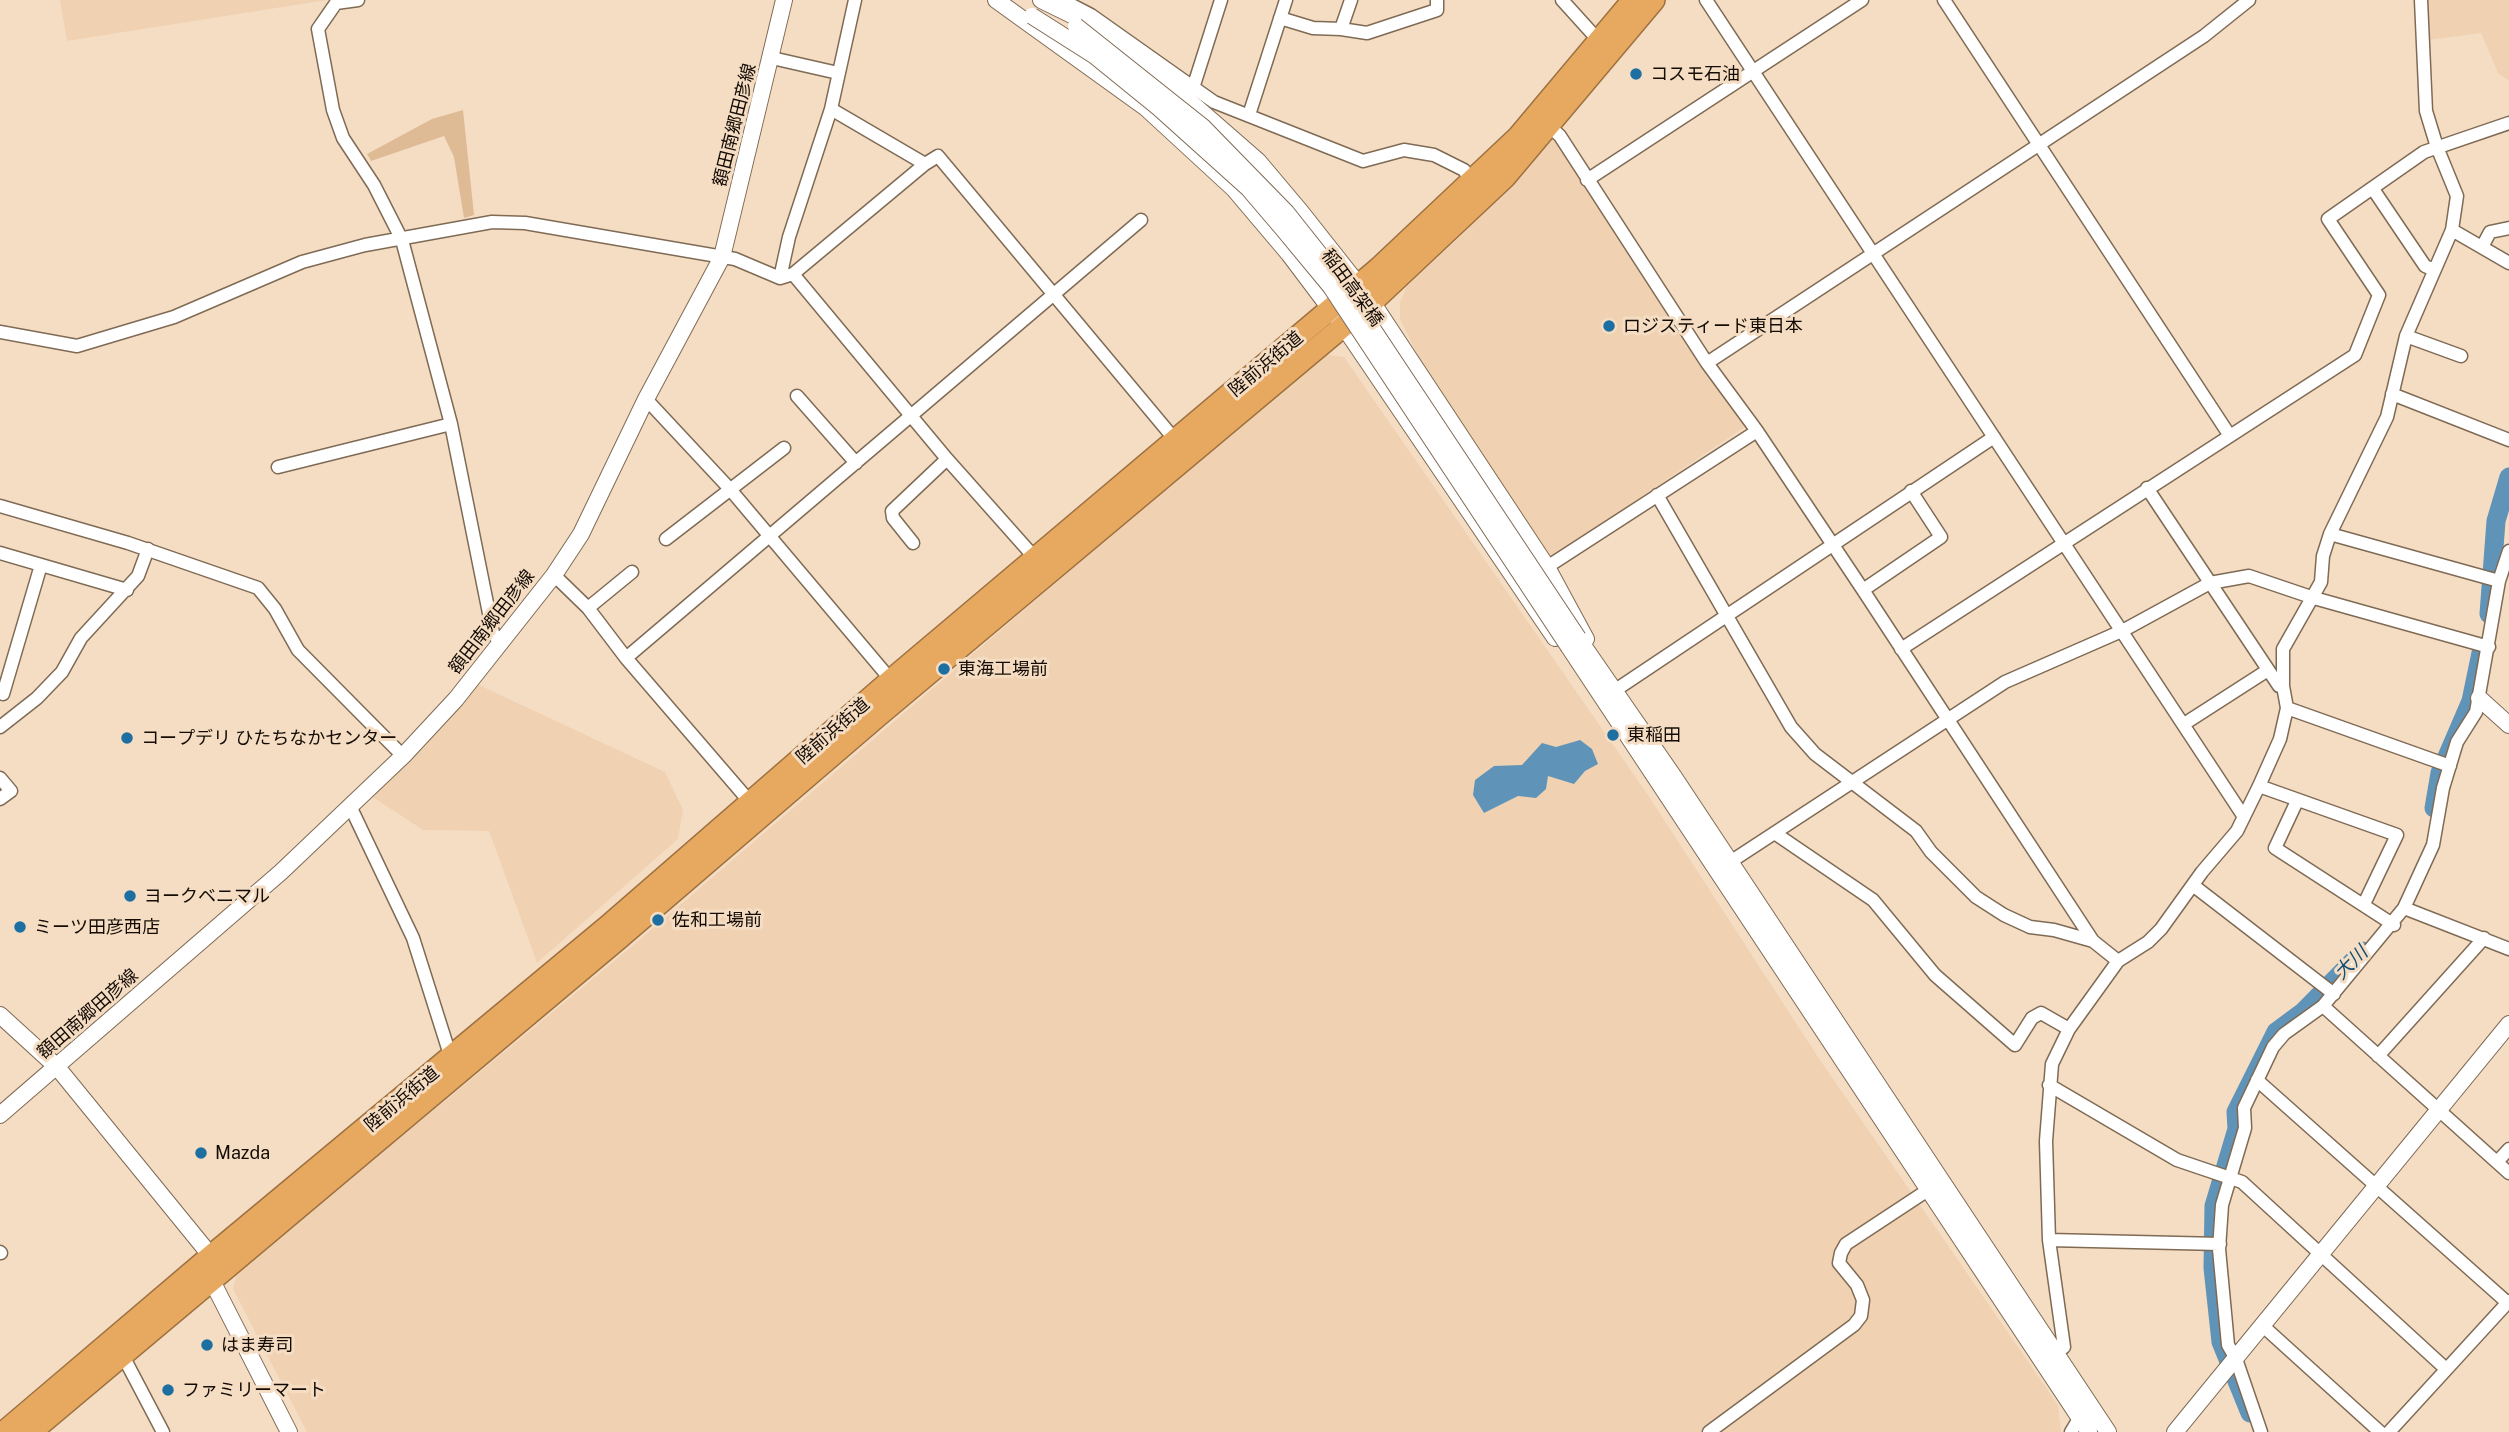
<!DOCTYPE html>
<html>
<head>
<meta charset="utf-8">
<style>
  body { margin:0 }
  canvas { display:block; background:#f5ddc4 }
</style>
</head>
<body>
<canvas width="2509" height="1432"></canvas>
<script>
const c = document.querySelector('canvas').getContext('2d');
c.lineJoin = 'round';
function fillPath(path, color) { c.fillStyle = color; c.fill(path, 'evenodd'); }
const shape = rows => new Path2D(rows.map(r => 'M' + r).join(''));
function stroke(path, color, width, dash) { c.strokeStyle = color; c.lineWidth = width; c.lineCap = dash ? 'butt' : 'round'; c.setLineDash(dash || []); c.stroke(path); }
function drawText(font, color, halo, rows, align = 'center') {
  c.font = font + ' "Public Sans","Noto Sans JP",sans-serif'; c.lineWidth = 6; c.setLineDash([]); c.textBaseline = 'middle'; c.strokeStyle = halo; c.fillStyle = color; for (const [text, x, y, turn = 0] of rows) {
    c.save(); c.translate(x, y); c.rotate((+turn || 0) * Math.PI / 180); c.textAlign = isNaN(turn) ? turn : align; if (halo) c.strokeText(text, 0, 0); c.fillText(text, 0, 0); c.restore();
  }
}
const built = shape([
  [60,0,327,0,67,41],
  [2426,0,2509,0,2509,81,2498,73,2481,33,2429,40],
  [1553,137,1745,427,1550,558,1417,354,1400,319,1400,302,1407,286,1465,232],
  [1323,354,1344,357,1648,795,1820,1060,2058,1405,2061,1432,307,1432,233,1289,237,1273,631,947],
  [477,684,665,772,683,810,678,839,537,963,489,831,423,830,371,796]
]);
const green = shape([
  [463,110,474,215,464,218,454,157,444,136,371,161,367,154,432,119]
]);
const water = shape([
  [1580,740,1592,749,1598,764,1585,771,1574,784,1548,776,1546,789,1536,798,1518,796,1484,813,1473,795,1475,780,1494,766,1522,765,1542,743,1556,747]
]);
const river = shape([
  [2489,614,2496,521,2509,477],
  [2434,808,2440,773,2471,701,2481,653],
  [2250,1413,2221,1342,2213,1268,2214,1206,2237,1129,2236,1112,2276,1032,2303,1012,2363,951]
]);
const street = shape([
  [358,0,336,3,318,29,333,110,343,138,374,185,402,240,451,424,493,633,501,644],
  [1062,0,1091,15,1214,102,1363,161,1404,150,1434,155,1464,170,1473,183],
  [1562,0,1600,42],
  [1706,0,2244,817],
  [1944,0,2230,436],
  [1280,18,1313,28,1341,29,1351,0],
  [1341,29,1367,33,1437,10,1437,0],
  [772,58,838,73],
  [1194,85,1221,0],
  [1249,115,1286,0],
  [1545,122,1560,136,1707,363,1757,431,1863,590,2093,941,2118,961],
  [925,164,938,156,1176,441],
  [1587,180,1862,0],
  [2373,189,2425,266,2434,270],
  [2452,230,2509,263],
  [2482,247,2490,232,2509,228],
  [793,274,925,164,831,109],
  [780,278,789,237,831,109,855,0],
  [0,332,77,346,174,317,302,262,365,245,492,222,525,223,735,259,780,278,793,274,947,459,1035,558],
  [2406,336,2461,356],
  [1707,363,2204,36,2249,0],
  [2392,394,2509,440],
  [797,396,856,463],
  [646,399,729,488,891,680],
  [278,467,451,424],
  [2147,488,2279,686,2283,686],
  [1657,495,1791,727,1815,754,1916,831,1931,852,1976,897,2004,915,2030,927,2054,930,2093,941],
  [0,506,128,543,258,588,275,609,298,650,403,756],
  [2330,534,2499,581],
  [666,539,784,448],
  [913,543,893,518,892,511,947,459],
  [0,553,127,590],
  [1547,567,1757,431],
  [554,575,588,608,626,658,750,802],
  [1863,590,1941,537,1911,491],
  [588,608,632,572],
  [1901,649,2355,355,2379,295,2328,219,2424,152,2509,123],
  [626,658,1141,220],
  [1614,691,1994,437],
  [0,693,3,694,41,565],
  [2287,708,2450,766],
  [2184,724,2268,670],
  [0,727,37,698,62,672,81,638,138,576,148,549],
  [0,778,11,791,0,799],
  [2259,786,2397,835,2364,904],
  [2297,801,2275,848,2394,925],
  [350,806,413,938,451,1058],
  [1776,834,1873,900,1935,975,2015,1045,2032,1018,2041,1013,2069,1029],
  [1724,866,2005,682,2124,630,2210,583,2249,576,2314,598,2489,647],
  [2194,886,2334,994],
  [2404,908,2509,949],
  [2323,1006,2509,1173],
  [2378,1056,2484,938],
  [2257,1080,2509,1304],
  [2049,1085,2177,1160,2242,1182,2446,1369],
  [2497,1162,2509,1149],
  [2049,1240,2220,1244],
  [0,1252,1,1253],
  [2263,1326,2380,1432],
  [122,1354,163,1432],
  [2055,1354,2064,1347,2049,1240,2046,1141,2052,1064,2069,1029,2118,961,2148,942,2161,929,2202,872,2237,831,2259,786,2280,739,2287,708,2283,686,2283,649,2321,582,2323,556,2330,534,2387,417,2406,336,2452,230,2457,196,2437,147,2426,111,2421,0],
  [1709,1432,1854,1325,1861,1316,1863,1300,1857,1285,1839,1263,1841,1253,1846,1244,1928,1190],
  [2071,1432,2080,1417],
  [2261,1432,2236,1359,2228,1345,2219,1249,2222,1205,2245,1128,2244,1108,2273,1047,2284,1034,2323,1006,2404,908,2433,845,2443,788,2457,742,2476,712,2499,581,2509,551],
  [2389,1432,2509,1301]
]);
const secondary = shape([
  [996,0,1146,108,1234,189,1289,254,1344,327,1555,638],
  [1041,0,1084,21,1140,58,1258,161,1301,212,1372,302,1547,567,1586,639],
  [1578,638,1674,777,2108,1432],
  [1569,647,2089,1432],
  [2479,698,2509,725],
  [0,1015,57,1067,211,1256,212,1281,289,1432],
  [0,1115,281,872,403,756,456,699,554,575,581,534,646,399,722,257,784,0],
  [2175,1432,2509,1024]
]);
const highway = shape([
  [4,1432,211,1256,608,926,891,680,1379,268,1518,137,1633,0],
  [31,1432,618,939,879,715,1372,302,1505,177,1654,0]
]);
const secondaryBridge = shape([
  [1032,16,1095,56,1159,108,1248,188,1283,229,1331,287,1569,647],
  [1076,26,1203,127,1286,212,1340,280,1578,638]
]);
const markers = [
  [1636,74,7,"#1c6fa0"],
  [1609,326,7,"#1c6fa0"],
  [944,669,7,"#1c6fa0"],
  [1613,735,7,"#1c6fa0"],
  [127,738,7,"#1c6fa0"],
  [130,896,7,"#1c6fa0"],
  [658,920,7,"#1c6fa0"],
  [20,927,7,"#1c6fa0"],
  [201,1153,7,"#1c6fa0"],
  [207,1345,7,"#1c6fa0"],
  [168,1390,7,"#1c6fa0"]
];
const poiNames = [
  ["コスモ石油",1650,74],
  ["ロジスティード東日本",1623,326],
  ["東海工場前",958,669],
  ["東稲田",1627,735],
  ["コープデリ ひたちなかセンター",141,738],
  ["ヨークベニマル",144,896],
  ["佐和工場前",672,920],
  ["ミーツ田彦西店",34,927],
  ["Mazda",215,1153],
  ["はま寿司",221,1345],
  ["ファミリーマート",182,1390]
];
const streetNames = [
  ["額田南郷田彦線",735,125,-76],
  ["稲田高架橋",1352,288,54],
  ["陸前浜街道",1266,364,-40],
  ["額田南郷田彦線",492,622,-52],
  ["陸前浜街道",833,731,-41],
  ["額田南郷田彦線",88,1014,-41],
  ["陸前浜街道",402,1099,-40]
];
const waterNames = [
  ["大川",2351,963,-45]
];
fillPath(built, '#f0d2b3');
fillPath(green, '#deba95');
fillPath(water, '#5f93b8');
stroke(river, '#5f93b8', 19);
stroke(street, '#7f6a54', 15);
stroke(secondary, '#7f6a54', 18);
stroke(highway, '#9d7140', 24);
stroke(street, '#fff', 12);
stroke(secondary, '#fff', 16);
stroke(highway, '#e7a860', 21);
stroke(secondaryBridge, '#7f6a54', 18, []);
stroke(secondaryBridge, '#fff', 16);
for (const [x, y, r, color] of markers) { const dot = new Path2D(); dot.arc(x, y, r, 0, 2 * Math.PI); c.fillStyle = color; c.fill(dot); stroke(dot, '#f5ddc4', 2.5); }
drawText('18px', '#130b04', '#f5ddc4', poiNames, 'left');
drawText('18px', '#130b04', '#f5ddc4', streetNames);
drawText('italic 19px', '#105075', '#f5ddc4', waterNames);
</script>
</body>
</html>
